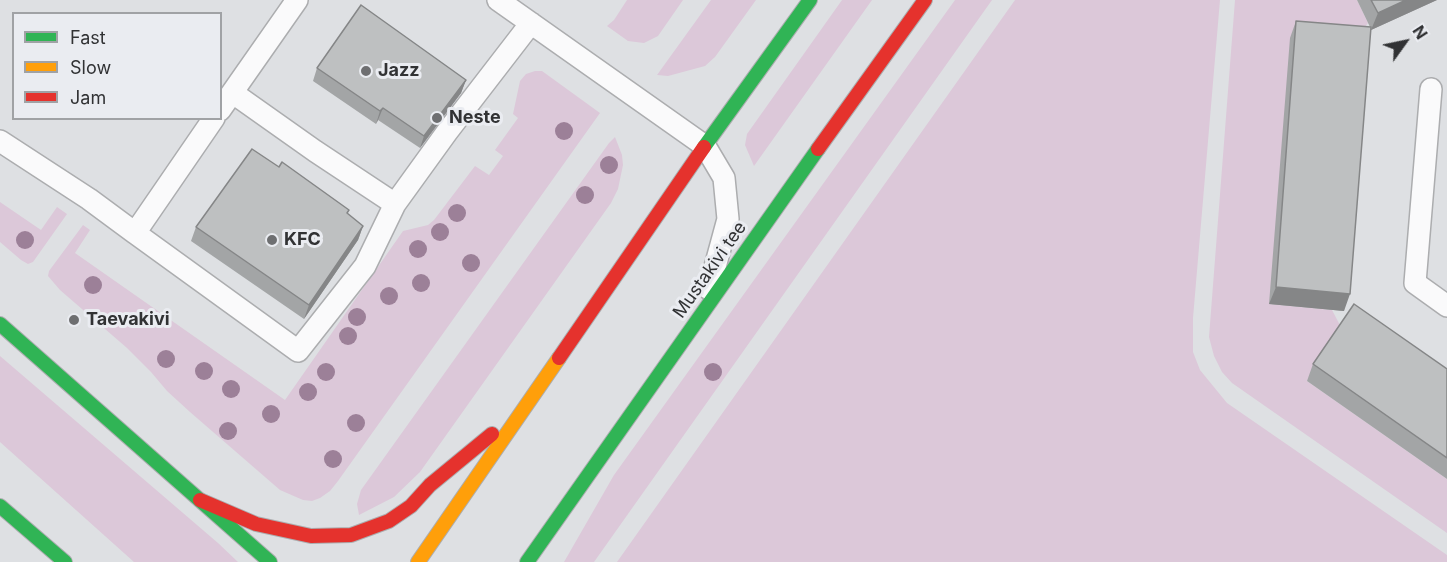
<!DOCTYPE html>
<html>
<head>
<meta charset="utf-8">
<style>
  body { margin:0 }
  #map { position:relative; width:1447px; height:562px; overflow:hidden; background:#dee0e3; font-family:Inter,sans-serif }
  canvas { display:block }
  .legend { position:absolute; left:12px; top:12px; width:210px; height:108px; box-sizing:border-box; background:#eaecf1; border:2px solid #a0a2a5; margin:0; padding:8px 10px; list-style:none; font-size:18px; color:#313234 }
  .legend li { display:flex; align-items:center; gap:12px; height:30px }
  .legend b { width:30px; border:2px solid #a0a2a5 }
  .north { position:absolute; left:1375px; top:12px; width:60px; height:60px; -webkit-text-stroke:4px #eaecf1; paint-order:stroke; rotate:57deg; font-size:16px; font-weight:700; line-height:24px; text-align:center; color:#313234 }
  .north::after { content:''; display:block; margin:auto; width:21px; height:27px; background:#313234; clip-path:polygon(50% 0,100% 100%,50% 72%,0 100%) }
</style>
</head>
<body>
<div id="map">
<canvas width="1447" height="562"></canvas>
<ul class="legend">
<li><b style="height:8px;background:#30b455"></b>Fast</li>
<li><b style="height:8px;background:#ff9f0a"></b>Slow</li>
<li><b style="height:8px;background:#e5322d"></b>Jam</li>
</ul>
<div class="north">N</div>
</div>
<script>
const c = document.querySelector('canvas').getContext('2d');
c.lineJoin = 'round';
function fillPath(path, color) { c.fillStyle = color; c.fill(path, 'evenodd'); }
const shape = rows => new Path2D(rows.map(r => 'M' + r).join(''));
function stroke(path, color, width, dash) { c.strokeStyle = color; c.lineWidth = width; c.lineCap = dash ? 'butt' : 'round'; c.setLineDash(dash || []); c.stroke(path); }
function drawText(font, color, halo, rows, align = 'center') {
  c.font = font + ' Inter,sans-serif'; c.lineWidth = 6; c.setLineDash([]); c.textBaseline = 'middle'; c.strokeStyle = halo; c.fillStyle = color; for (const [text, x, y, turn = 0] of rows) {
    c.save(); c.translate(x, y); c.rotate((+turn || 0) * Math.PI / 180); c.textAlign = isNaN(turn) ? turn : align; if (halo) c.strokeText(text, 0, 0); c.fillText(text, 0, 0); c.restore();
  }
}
const green = shape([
  [627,0,683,0,658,36,644,43,628,41,607,26,614,20],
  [711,0,756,0,715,57,705,66,668,76,657,75],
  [842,0,872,0,754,166,745,145,747,134],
  [955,0,992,0,594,562,564,562,614,475],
  [1015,0,1220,0,1193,318,1193,352,1200,370,1227,403,1447,555,1447,562,617,562],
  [1235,0,1357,0,1368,23,1353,43,1270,304,1332,310,1342,329,1307,381,1447,479,1447,533,1232,383,1222,372,1214,356,1209,337],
  [535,71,542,71,600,113,338,481,330,491,320,498,312,501,303,500,280,490,190,412,167,391,151,372,127,348,60,290,48,276,49,271,83,225,90,230,75,253,285,400,403,231,428,225,434,220,475,166,489,175,503,156,495,150,518,118,513,114,520,81,526,74],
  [615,137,622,155,623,165,618,189,611,203,420,472,394,497,359,515,357,504,361,490,609,143],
  [0,202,41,230,57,207,67,214,33,262,28,264,21,260,0,242],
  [0,356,218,543,238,562,134,562,0,442]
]);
const lane = shape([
  [498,0,705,146,724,178,728,219,709,289],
  [1431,89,1415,283,1447,306],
  [233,93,315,151,395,204,447,132,531,23],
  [220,110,297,0],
  [0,141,89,199,135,233,214,118],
  [135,233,298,351,365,266,395,204]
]);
const fast = shape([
  [704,147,810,0],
  [0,324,270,562],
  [0,506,65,562],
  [527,562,818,149]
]);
const slow = shape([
  [418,562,559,358]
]);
const jam = shape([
  [818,149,925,0],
  [559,358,704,147],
  [200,500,256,524,311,536,351,535,389,521,411,506,430,485,492,434]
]);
const trees = [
  [564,131],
  [609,165],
  [585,195],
  [457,213],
  [440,232],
  [25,240],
  [418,249],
  [471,263],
  [421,283],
  [93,285],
  [389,296],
  [357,317],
  [348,336],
  [166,359],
  [204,371],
  [326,372],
  [713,372],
  [231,389],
  [308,392],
  [271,414],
  [356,423],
  [228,431],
  [333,459]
];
const wall = shape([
  [1357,0,1437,0,1371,30,1344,311,1269,304,1290,38,1296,21,1370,27],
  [317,68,466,80,461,93,420,148,378,120,376,124,313,81],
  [348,214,363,226,358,240,304,319,191,241,196,227],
  [1313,364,1447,369,1447,479,1307,381]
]);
const shadedWall = shape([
  [1406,0,1437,0,1371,30,1378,13],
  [466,80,461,93,420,148,424,136],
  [383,108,378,120,376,124,380,111],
  [363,226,358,240,304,319,309,305],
  [1276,287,1350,294,1344,311,1269,304]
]);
const building = shape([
  [1371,0,1406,0,1378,13,1371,0],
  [361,5,466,80,424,136,383,108,380,111,317,68,361,5],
  [1296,21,1371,27,1350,294,1276,287,1296,21],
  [252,149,279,167,282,162,349,210,347,213,363,226,309,305,196,227,252,149],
  [1354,304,1447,369,1447,458,1313,364,1354,304]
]);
const markers = [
  [366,71,6,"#6e6f71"],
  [437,118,6,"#6e6f71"],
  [272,240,6,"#6e6f71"],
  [74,320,6,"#6e6f71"]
];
const poiNames = [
  ["Jazz",378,71],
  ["Neste",449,118],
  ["KFC",284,240],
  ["Taevakivi",86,320]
];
const streetNames = [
  ["Mustakivi tee",710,270,-55]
];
fillPath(green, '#dcc8d9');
stroke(lane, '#acadaf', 24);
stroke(fast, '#acadaf', 16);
stroke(slow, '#acadaf', 16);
stroke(jam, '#acadaf', 16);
stroke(lane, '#fafafb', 21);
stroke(fast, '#30b455', 14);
stroke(slow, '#ff9f0a', 14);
stroke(jam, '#e5322d', 14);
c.fillStyle = '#9c8098';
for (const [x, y] of trees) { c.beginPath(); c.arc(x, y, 9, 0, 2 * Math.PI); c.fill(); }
fillPath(wall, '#a3a5a6');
fillPath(shadedWall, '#858687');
fillPath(building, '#bec0c1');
stroke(building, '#858687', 1.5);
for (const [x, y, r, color] of markers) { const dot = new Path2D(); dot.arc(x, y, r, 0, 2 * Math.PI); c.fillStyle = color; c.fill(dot); stroke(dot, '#eaecf1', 2); }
drawText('bold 18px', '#313234', '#eaecf1', poiNames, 'left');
drawText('18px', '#313234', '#eaecf1', streetNames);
</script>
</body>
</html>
